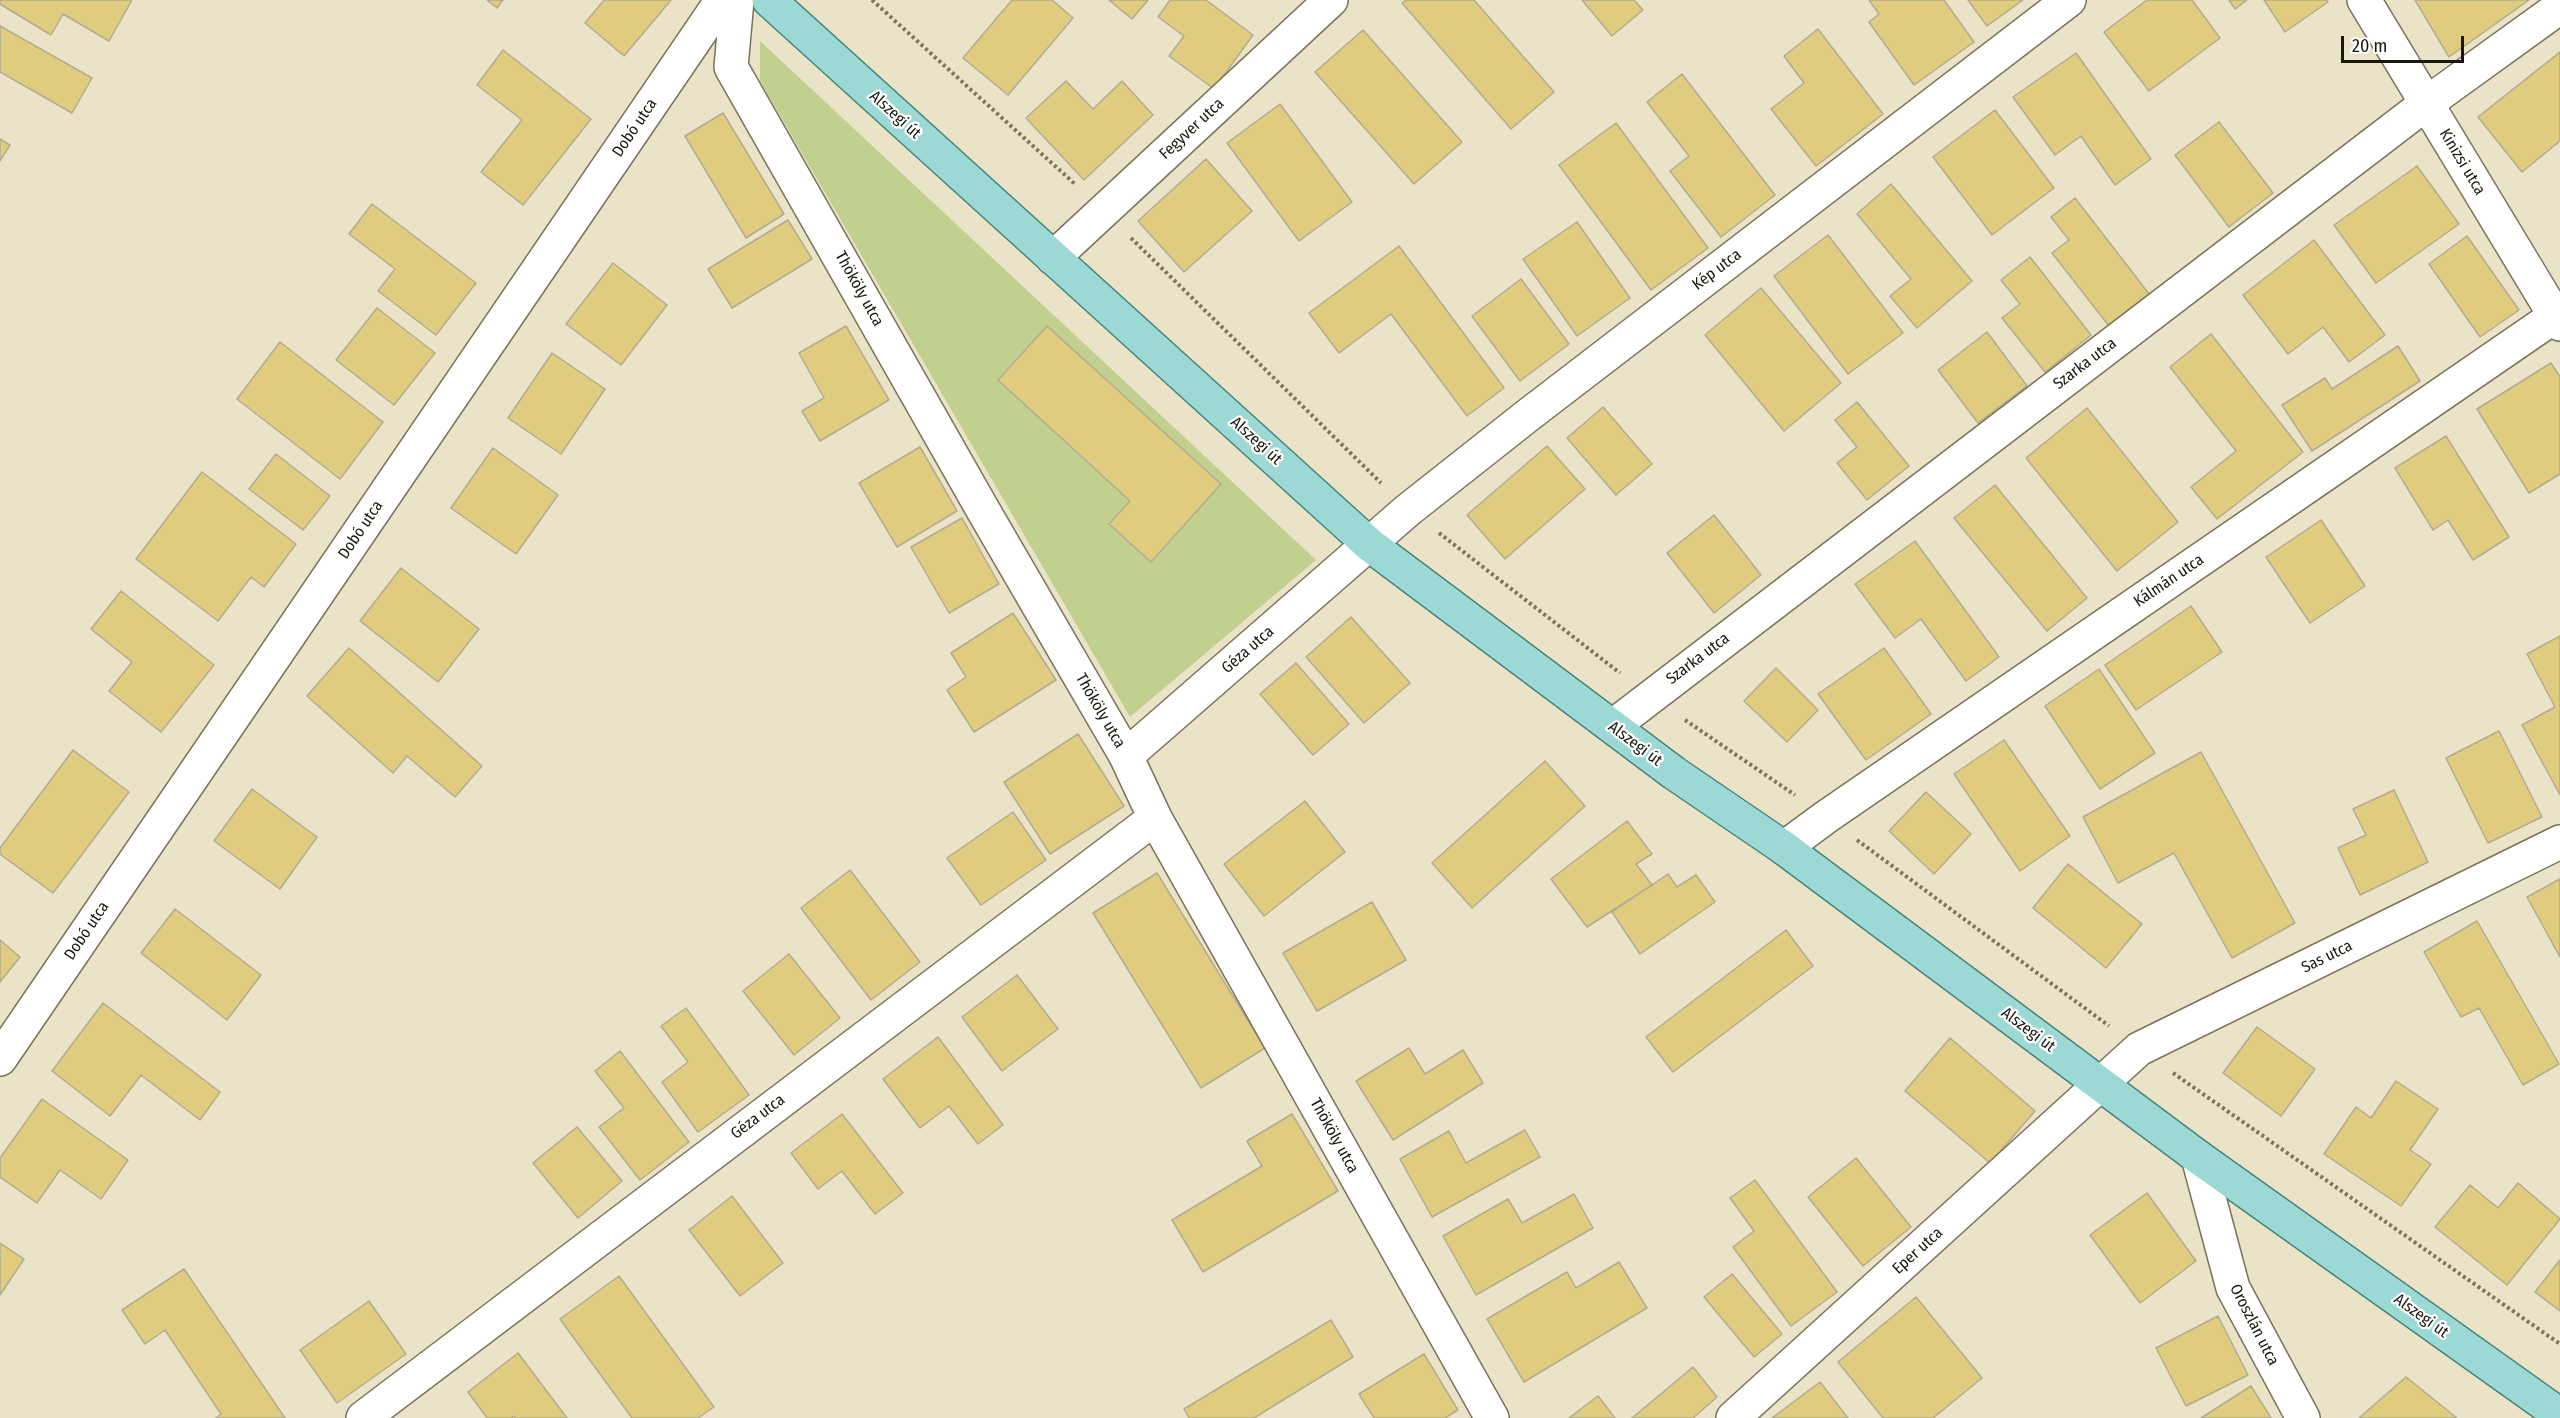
<!DOCTYPE html>
<html>
<head>
<meta charset="utf-8">
<style>
  body { margin:0 }
  #map { position:relative; width:2560px; height:1418px; overflow:hidden; background:#ebe3c7; font-family:"Fira Sans Condensed",sans-serif }
  canvas { display:block }
  .scale { position:absolute; left:2341px; top:36px; width:123px; height:27px; box-sizing:border-box; border:3px solid #19160c; border-top:0; padding-left:8px; font-size:18px; line-height:21px; white-space:nowrap; color:#19160c; -webkit-text-stroke:4px #fff; paint-order:stroke }
</style>
</head>
<body>
<div id="map">
<canvas width="2560" height="1418"></canvas>
<div class="scale">20 m</div>
</div>
<script>
const c = document.querySelector('canvas').getContext('2d');
c.lineJoin = 'round';
function fillPath(path, color) { c.fillStyle = color; c.fill(path, 'evenodd'); }
const shape = rows => new Path2D(rows.map(r => 'M' + r).join(''));
function stroke(path, color, width, dash) { c.strokeStyle = color; c.lineWidth = width; c.lineCap = dash ? 'butt' : 'round'; c.setLineDash(dash || []); c.stroke(path); }
function drawText(font, color, halo, rows, align = 'center') {
  c.font = font + ' "Fira Sans Condensed",sans-serif'; c.lineWidth = 4.5; c.setLineDash([]); c.textBaseline = 'middle'; c.strokeStyle = halo; c.fillStyle = color; for (const [text, x, y, turn = 0] of rows) {
    c.save(); c.translate(x, y); c.rotate((+turn || 0) * Math.PI / 180); c.textAlign = isNaN(turn) ? turn : align; if (halo) c.strokeText(text, 0, 0); c.fillText(text, 0, 0); c.restore();
  }
}
const green = shape([
  [760,41,1316,560,1130,717,760,81]
]);
const building = shape([
  [0,0,132,0,109,41,63,14,51,35,0,4,0,0],
  [487,0,503,0,497,8,487,0],
  [604,0,671,0,624,56,585,23,604,0],
  [1012,0,1052,0,1073,18,1008,95,963,58,1012,0],
  [1109,0,1148,0,1132,19,1109,0],
  [1170,0,1206,0,1253,35,1214,89,1169,56,1184,36,1158,17,1170,0],
  [1406,0,1474,0,1554,92,1511,129,1402,3,1406,0],
  [1582,0,1634,0,1643,10,1612,36,1582,0],
  [1869,0,1944,0,1974,42,1914,85,1869,22,1879,14,1869,0],
  [1968,0,2023,0,1987,26,1968,0],
  [2147,0,2192,0,2220,38,2149,91,2104,32,2147,0],
  [2229,0,2247,0,2235,9,2229,0],
  [2264,0,2327,0,2328,2,2285,32,2264,0],
  [2415,0,2529,0,2449,57,2415,0],
  [0,26,92,78,72,113,0,72,0,26],
  [1818,29,1883,114,1816,166,1771,109,1804,83,1784,56,1818,29],
  [1363,30,1462,142,1414,184,1315,72,1363,30],
  [503,50,591,119,523,205,481,172,522,120,477,85,503,50],
  [2560,52,2560,141,2522,172,2478,117,2560,52],
  [2076,53,2151,159,2115,185,2081,136,2055,155,2013,97,2076,53],
  [1682,74,1775,195,1721,237,1670,171,1689,156,1647,102,1682,74],
  [1066,81,1093,109,1122,81,1153,115,1084,180,1026,118,1066,81],
  [1280,104,1352,202,1299,241,1227,143,1280,104],
  [1995,110,2054,188,1992,235,1933,157,1995,110],
  [723,113,784,214,746,238,685,136,723,113],
  [2219,122,2273,193,2229,227,2175,155,2219,122],
  [1616,123,1708,248,1651,290,1559,165,1616,123],
  [0,139,10,145,0,161,0,139],
  [1206,159,1252,211,1184,272,1138,221,1206,159],
  [2417,166,2459,224,2376,283,2334,225,2417,166],
  [1891,184,1972,281,1917,328,1890,296,1911,279,1857,214,1891,184],
  [2075,198,2150,295,2109,326,2052,253,2069,240,2051,217,2075,198],
  [372,204,476,283,436,335,378,291,395,269,349,234,372,204],
  [788,220,812,259,732,308,708,269,788,220],
  [1577,222,1630,298,1577,336,1523,259,1577,222],
  [1828,235,1903,333,1848,374,1774,276,1828,235],
  [2467,236,2519,310,2480,337,2429,264,2467,236],
  [2314,240,2385,335,2349,362,2323,327,2288,354,2243,295,2314,240],
  [1399,246,1504,388,1467,416,1391,314,1339,353,1309,313,1399,246],
  [2030,257,2091,335,2045,372,2002,318,2020,304,2001,280,2030,257],
  [613,263,667,305,621,365,566,324,613,263],
  [1521,279,1569,344,1520,381,1472,316,1521,279],
  [1761,288,1841,383,1784,431,1705,335,1761,288],
  [377,308,435,353,394,405,336,360,377,308],
  [846,326,889,400,820,441,802,411,824,398,799,353,846,326],
  [1047,326,1221,484,1151,562,1109,524,1130,501,998,380,1047,326],
  [1987,332,2027,386,1978,423,1938,370,1987,332],
  [2211,334,2303,452,2217,519,2191,487,2236,451,2170,367,2211,334],
  [280,342,383,422,340,479,237,399,280,342],
  [2398,346,2420,381,2312,451,2282,405,2325,378,2332,389,2398,346],
  [552,353,605,389,561,454,508,418,552,353],
  [2551,363,2560,377,2560,474,2529,493,2477,409,2551,363],
  [1857,402,1909,466,1867,500,1837,463,1857,447,1835,420,1857,402],
  [1603,407,1652,464,1616,495,1567,438,1603,407],
  [2087,408,2178,522,2117,571,2026,458,2087,408],
  [2446,436,2509,537,2473,560,2448,520,2433,530,2395,468,2446,436],
  [1547,446,1585,489,1505,559,1467,515,1547,446],
  [920,447,957,511,897,547,859,483,920,447],
  [493,448,558,495,516,554,451,508,493,448],
  [276,454,330,496,303,530,249,489,276,454],
  [202,472,296,544,264,587,251,577,218,621,136,559,202,472],
  [1995,485,2087,598,2047,631,1954,518,1995,485],
  [1714,515,1761,575,1714,613,1667,553,1714,515],
  [962,518,999,584,949,613,911,547,962,518],
  [2321,520,2365,586,2310,623,2266,557,2321,520],
  [1915,541,1999,657,1966,681,1921,619,1895,638,1855,584,1915,541],
  [401,568,479,629,438,682,360,621,401,568],
  [121,591,214,665,161,732,109,691,132,662,91,629,121,591],
  [2191,606,2222,652,2136,710,2105,665,2191,606],
  [1013,613,1056,680,974,732,947,690,966,677,951,653,1013,613],
  [1351,617,1410,683,1364,723,1306,657,1351,617],
  [2560,636,2560,795,2522,725,2555,707,2527,654,2560,636],
  [349,648,482,766,455,797,407,756,393,773,307,696,349,648],
  [1884,648,1931,714,1866,760,1818,694,1884,648],
  [1296,663,1349,724,1313,755,1260,694,1296,663],
  [1776,668,1818,710,1787,742,1744,701,1776,668],
  [2099,669,2155,753,2100,789,2045,706,2099,669],
  [2499,731,2542,817,2488,843,2446,758,2499,731],
  [1078,734,1124,806,1050,854,1004,782,1078,734],
  [2004,740,2070,836,2020,871,1954,774,2004,740],
  [73,750,129,792,53,893,0,854,0,848,73,750],
  [2201,752,2295,923,2232,958,2174,853,2118,883,2083,817,2201,752],
  [1545,761,1585,806,1472,908,1432,863,1545,761],
  [252,789,317,837,280,889,214,841,252,789],
  [2394,790,2428,862,2360,895,2338,848,2366,835,2353,809,2394,790],
  [1926,792,1971,834,1934,874,1889,831,1926,792],
  [1305,801,1345,852,1264,916,1224,864,1305,801],
  [1013,812,1046,860,981,905,947,858,1013,812],
  [1627,821,1652,854,1636,864,1652,885,1587,927,1551,879,1627,821],
  [2068,864,2142,924,2106,968,2033,908,2068,864],
  [850,870,920,962,871,1000,801,908,850,870],
  [1157,873,1265,1048,1201,1088,1093,913,1157,873],
  [1668,874,1677,887,1696,875,1715,902,1640,954,1612,912,1668,874],
  [2560,879,2560,957,2527,897,2560,879],
  [1372,902,1406,960,1317,1011,1283,953,1372,902],
  [175,909,261,975,227,1020,141,953,175,909],
  [2477,921,2559,1064,2523,1085,2479,1008,2461,1017,2424,952,2477,921],
  [1786,930,1813,966,1673,1072,1646,1037,1786,930],
  [0,940,20,957,0,982,0,940],
  [789,954,840,1018,794,1055,743,991,789,954],
  [1017,975,1058,1029,1002,1071,962,1017,1017,975],
  [103,1003,220,1092,200,1120,141,1075,110,1116,52,1071,103,1003],
  [686,1008,749,1095,698,1132,662,1082,688,1062,661,1026,686,1008],
  [2257,1027,2315,1069,2281,1116,2223,1073,2257,1027],
  [938,1037,1003,1125,978,1144,949,1106,920,1128,883,1079,938,1037],
  [1950,1038,2035,1111,1990,1163,1905,1091,1950,1038],
  [1409,1048,1425,1074,1463,1050,1483,1083,1393,1140,1356,1081,1409,1048],
  [620,1051,689,1142,640,1180,599,1127,624,1108,595,1071,620,1051],
  [2396,1081,2438,1109,2410,1150,2431,1164,2401,1206,2324,1154,2356,1107,2371,1118,2396,1081],
  [42,1099,128,1160,101,1199,60,1170,37,1203,0,1177,0,1158,42,1099],
  [842,1114,903,1193,875,1214,842,1171,818,1189,791,1153,842,1114],
  [1292,1114,1338,1191,1203,1272,1172,1220,1262,1166,1247,1141,1292,1114],
  [577,1127,622,1181,578,1218,533,1163,577,1127],
  [1525,1130,1540,1157,1432,1217,1400,1159,1449,1131,1466,1163,1525,1130],
  [1856,1158,1911,1227,1863,1266,1808,1197,1856,1158],
  [1755,1180,1837,1292,1791,1326,1733,1247,1754,1231,1730,1198,1755,1180],
  [2518,1183,2560,1219,2507,1285,2435,1227,2470,1185,2498,1208,2518,1183],
  [2147,1193,2196,1261,2140,1303,2090,1235,2147,1193],
  [1574,1194,1593,1228,1476,1295,1443,1236,1508,1199,1522,1223,1574,1194],
  [732,1196,783,1263,740,1296,689,1230,732,1196],
  [0,1243,24,1259,0,1295,0,1243],
  [2560,1260,2560,1311,2535,1292,2560,1260],
  [1619,1262,1647,1308,1524,1382,1487,1319,1567,1272,1576,1288,1619,1262],
  [184,1269,285,1418,216,1418,221,1414,165,1330,145,1344,122,1310,184,1269],
  [1732,1274,1782,1334,1754,1357,1704,1297,1732,1274],
  [619,1276,714,1407,698,1418,632,1418,560,1319,619,1276],
  [1916,1297,1982,1378,1933,1418,1883,1418,1838,1362,1916,1297],
  [369,1301,406,1354,337,1403,300,1350,369,1301],
  [2218,1316,2248,1375,2186,1406,2156,1348,2218,1316],
  [1331,1320,1353,1357,1254,1418,1189,1418,1184,1409,1331,1320],
  [518,1353,567,1418,515,1418,514,1416,511,1418,487,1418,468,1392,518,1353],
  [1424,1354,1458,1410,1445,1418,1374,1418,1359,1394,1424,1354],
  [1693,1367,1717,1397,1693,1418,1632,1418,1693,1367],
  [2406,1377,2457,1418,2359,1418,2406,1377],
  [1820,1382,1848,1418,1772,1418,1820,1382],
  [2251,1386,2271,1418,2201,1418,2251,1386],
  [1598,1396,1615,1418,1569,1418,1598,1396]
]);
const path = shape([
  [872,0,1076,185],
  [1131,238,1381,483],
  [1439,533,1620,673],
  [1685,720,1795,795],
  [1857,840,2109,1026],
  [2173,1073,2560,1344]
]);
const minor = shape([
  [737,0,731,67,983,510,1126,756,1155,818,1492,1418],
  [2364,0,2560,324],
  [1053,258,1331,0],
  [1613,726,2427,103,2560,7],
  [1126,756,1408,510,1527,416,2069,0],
  [1784,848,1826,817,2555,316],
  [0,1059,722,0],
  [2198,1157,2233,1288,2303,1418],
  [363,1418,1155,818],
  [1733,1418,2139,1049,2560,842]
]);
const major = shape([
  [769,0,1370,545,1674,773,1784,848,2198,1157,2560,1415]
]);
const streetNames = [
  ["Alszegi út",895,115,42],
  ["Dobó utca",635,128,-56],
  ["Fegyver utca",1192,129,-43],
  ["Kinizsi utca",2462,162,59],
  ["Kép utca",1717,270,-37],
  ["Thököly utca",859,289,61],
  ["Szarka utca",2085,364,-37],
  ["Alszegi út",1256,441,42],
  ["Dobó utca",361,530,-56],
  ["Kálmán utca",2169,581,-34],
  ["Géza utca",1248,650,-41],
  ["Szarka utca",1698,659,-37],
  ["Thököly utca",1100,711,60],
  ["Alszegi út",1635,744,37],
  ["Dobó utca",87,931,-56],
  ["Sas utca",2327,957,-26],
  ["Alszegi út",2028,1030,37],
  ["Géza utca",758,1117,-37],
  ["Thököly utca",1334,1136,61],
  ["Eper utca",1918,1251,-42],
  ["Alszegi út",2421,1316,36],
  ["Oroszlán utca",2254,1325,63]
];
fillPath(green, '#c1d08e');
fillPath(building, '#e0cc7f');
stroke(building, '#b2ac90', 1.5);
stroke(minor, '#797359', 36);
stroke(major, '#45847b', 36);
stroke(path, '#7b7663', 4, [3, 3]);
stroke(minor, '#fff', 33);
stroke(major, '#9dd9d4', 33);
drawText('16px', '#19160c', '#fff', streetNames);
</script>
</body>
</html>
